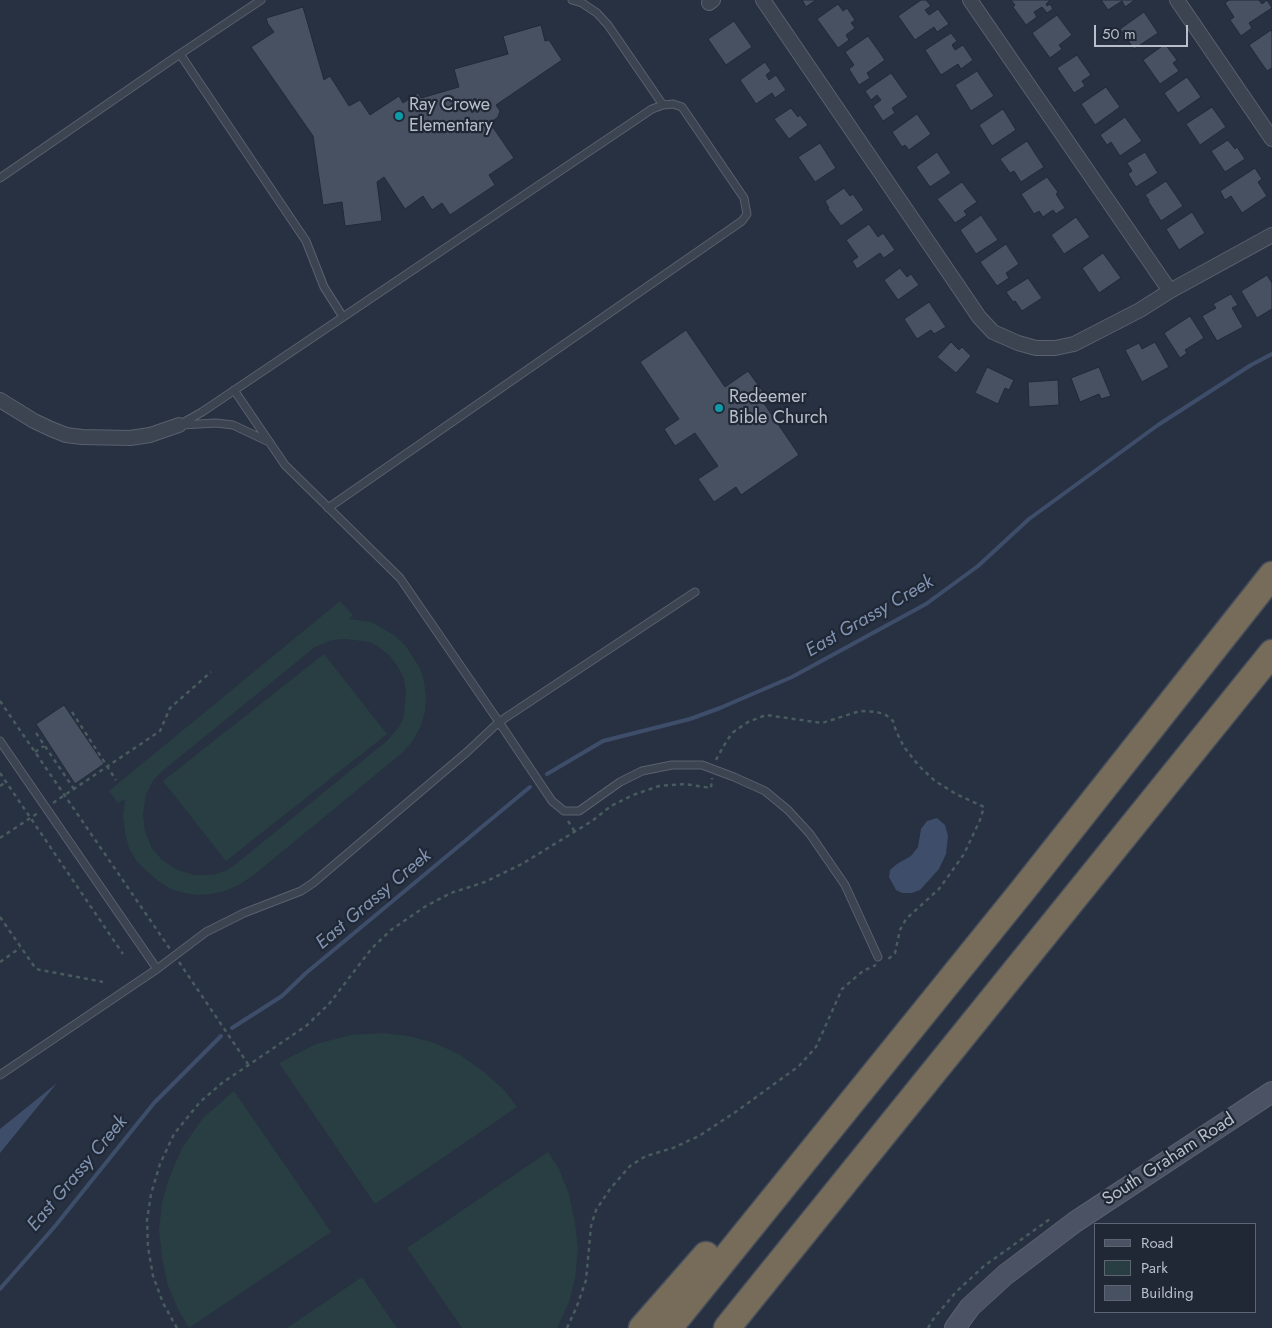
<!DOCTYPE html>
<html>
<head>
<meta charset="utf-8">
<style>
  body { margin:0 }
  #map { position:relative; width:1272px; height:1328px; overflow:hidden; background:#273141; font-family:Jost,sans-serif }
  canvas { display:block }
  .legend { position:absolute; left:1094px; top:1223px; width:162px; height:90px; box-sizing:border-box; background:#202836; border:1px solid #5d6472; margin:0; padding:6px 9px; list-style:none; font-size:15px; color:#b8bfcb }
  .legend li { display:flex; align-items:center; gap:10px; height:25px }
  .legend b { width:25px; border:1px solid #5d6472 }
  .scale { position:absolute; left:1094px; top:25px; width:94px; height:22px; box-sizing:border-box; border:2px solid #b8bfcb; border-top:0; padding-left:6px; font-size:15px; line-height:18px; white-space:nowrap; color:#b8bfcb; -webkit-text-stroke:4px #202836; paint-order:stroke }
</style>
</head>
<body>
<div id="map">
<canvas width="1272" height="1328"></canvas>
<ul class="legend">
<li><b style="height:6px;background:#4a5263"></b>Road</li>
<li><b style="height:14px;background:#293e42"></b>Park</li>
<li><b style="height:14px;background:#475162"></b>Building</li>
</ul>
<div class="scale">50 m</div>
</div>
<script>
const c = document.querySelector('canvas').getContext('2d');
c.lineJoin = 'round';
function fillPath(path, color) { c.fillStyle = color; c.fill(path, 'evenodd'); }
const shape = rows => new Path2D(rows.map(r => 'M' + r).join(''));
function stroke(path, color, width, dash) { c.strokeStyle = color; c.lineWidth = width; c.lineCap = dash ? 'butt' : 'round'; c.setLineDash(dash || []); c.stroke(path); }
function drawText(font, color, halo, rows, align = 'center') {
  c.font = font + ' Jost,sans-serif'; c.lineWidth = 4.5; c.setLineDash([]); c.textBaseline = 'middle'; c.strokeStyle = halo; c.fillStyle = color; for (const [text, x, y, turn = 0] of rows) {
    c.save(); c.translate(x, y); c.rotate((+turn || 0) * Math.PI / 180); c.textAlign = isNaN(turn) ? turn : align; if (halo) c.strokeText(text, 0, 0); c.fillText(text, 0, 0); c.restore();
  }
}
const green = shape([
  [340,601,353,615,349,619,371,622,394,635,405,645,420,668,424,681,426,697,425,712,420,728,412,742,402,753,255,874,239,885,225,891,211,894,197,895,184,893,171,889,158,881,137,862,129,848,125,832,123,817,125,799,118,803,109,791],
  [345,639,370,642,380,648,390,656,398,667,404,679,406,692,404,716,399,727,388,740,236,864,227,870,213,875,194,875,177,870,162,860,152,848,145,832,143,814,146,794,154,779,166,768,315,647,332,640],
  [324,654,387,734,226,861,163,781],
  [383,1033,409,1036,435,1043,460,1055,484,1072,504,1090,517,1107,375,1204,279,1063,316,1044,351,1035],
  [234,1091,331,1232,189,1328,179,1311,168,1286,162,1258,159,1230,162,1203,169,1178,182,1148,203,1118],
  [548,1152,559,1169,569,1194,575,1223,578,1250,575,1278,569,1302,557,1328,462,1328,407,1248],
  [362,1277,397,1328,287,1328]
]);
const water = shape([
  [937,818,945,825,948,836,946,854,939,869,920,890,912,893,902,893,896,890,889,877,890,870,897,864,911,856,918,847,921,829,927,821],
  [57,1083,0,1153,0,1129]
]);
const stream = shape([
  [547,774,603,741,690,719,720,708,792,677,926,604,978,566,1029,519,1158,425,1251,365,1272,354],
  [232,1028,282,996,306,973,530,787],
  [0,1289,56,1225,154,1103,221,1036]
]);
const building = shape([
  [802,0,816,0,806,7,802,0],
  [921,0,926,0,931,6,925,10,929,15,938,9,949,24,937,32,934,27,915,40,898,16,921,0],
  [1011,0,1050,0,1046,4,1047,6,1050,4,1053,9,1047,13,1042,7,1034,12,1037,17,1026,25,1013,7,1015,5,1011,0],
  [1101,0,1135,0,1125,7,1122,1,1108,10,1101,0],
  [1229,0,1259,0,1262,4,1267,0,1272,8,1249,23,1252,28,1241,36,1230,20,1234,17,1225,3,1229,0],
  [838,4,843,11,847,8,855,20,851,23,855,28,846,35,849,40,838,48,817,19,838,4],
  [303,7,324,80,330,76,349,106,360,100,370,115,399,96,403,103,418,93,421,98,459,87,454,69,508,54,503,36,541,25,545,41,549,40,562,60,496,105,500,111,498,117,490,123,514,158,489,175,495,185,450,215,442,203,432,210,423,196,405,209,384,177,377,182,382,221,345,226,342,202,323,205,313,136,251,47,274,32,268,24,266,18,303,7],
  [1144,12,1158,33,1134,49,1120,29,1144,12],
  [1057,15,1072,35,1059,45,1062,49,1050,58,1032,33,1057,15],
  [734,21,752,47,726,65,708,39,734,21],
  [1271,30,1272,32,1272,68,1267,71,1249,45,1271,30],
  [951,33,957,41,952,45,955,50,963,45,973,60,961,69,958,64,941,75,925,50,951,33],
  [868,36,885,60,867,73,870,78,859,85,849,69,854,65,845,52,868,36],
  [1165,44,1177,60,1173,63,1179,71,1160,84,1143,60,1165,44],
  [1077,55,1091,75,1082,81,1085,86,1074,93,1057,68,1077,55],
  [765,62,771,71,766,75,769,80,776,75,786,90,775,98,772,93,756,104,740,80,765,62],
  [977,71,994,96,971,111,955,85,977,71],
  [891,73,908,97,892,108,895,113,883,121,873,106,881,100,877,95,871,100,865,91,891,73],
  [1187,77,1201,97,1178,113,1164,93,1187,77],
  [1106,87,1120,107,1095,125,1081,104,1106,87],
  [1212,107,1226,127,1200,145,1186,124,1212,107],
  [791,108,798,117,800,115,808,125,789,139,774,119,791,108],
  [1003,109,1016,130,992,146,979,125,1003,109],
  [917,114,931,134,909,150,905,145,902,147,892,132,917,114],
  [1125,117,1142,141,1120,156,1111,142,1107,145,1100,135,1125,117],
  [1228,140,1235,149,1237,147,1245,159,1225,172,1211,151,1228,140],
  [1027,141,1044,167,1021,182,1014,171,1010,173,1000,159,1027,141],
  [820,143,836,168,815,182,798,157,820,143],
  [937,152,951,173,930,187,916,167,937,152],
  [1145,152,1158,173,1136,187,1128,174,1132,171,1127,163,1145,152],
  [1255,168,1262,179,1258,182,1267,196,1242,213,1231,196,1225,200,1220,191,1255,168],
  [1047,177,1058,192,1056,194,1065,208,1056,214,1053,210,1043,217,1039,211,1034,214,1021,194,1047,177],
  [1166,181,1183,206,1161,221,1148,201,1149,200,1145,195,1166,181],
  [962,182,977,202,964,211,967,215,955,223,937,199,962,182],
  [844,188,850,196,853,194,864,210,841,226,828,209,829,208,825,201,844,188],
  [1192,212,1205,233,1179,250,1166,229,1192,212],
  [981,215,998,240,976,254,960,230,981,215],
  [1076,217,1090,237,1064,254,1051,235,1076,217],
  [869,224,878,237,883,233,895,250,884,258,880,253,857,269,852,261,858,257,846,240,869,224],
  [1006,244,1019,264,1006,273,1009,278,997,286,980,262,1006,244],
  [1103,253,1121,278,1099,293,1082,268,1103,253],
  [900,268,907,277,911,274,919,285,898,300,884,280,900,268],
  [1267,275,1272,283,1272,309,1257,318,1241,291,1267,275],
  [1028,278,1042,298,1022,311,1015,301,1013,302,1006,292,1028,278],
  [1231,294,1238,305,1232,308,1243,327,1217,341,1202,316,1216,308,1213,304,1231,294],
  [929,302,946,327,934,334,931,330,917,339,904,319,929,302],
  [1190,316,1204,338,1185,350,1187,353,1180,358,1164,333,1190,316],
  [686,330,725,387,748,371,764,393,759,396,799,455,741,495,736,487,714,502,698,479,718,466,695,433,675,446,664,429,679,419,640,362,686,330],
  [951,342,959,350,962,347,971,356,956,373,937,357,951,342],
  [1155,342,1169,367,1142,382,1125,350,1139,343,1142,349,1155,342],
  [987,367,1014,380,1009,390,1005,388,998,404,975,393,987,367],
  [1099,367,1111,396,1101,399,1099,394,1080,402,1071,378,1099,367],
  [1058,380,1059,405,1029,407,1028,382,1058,380],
  [64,705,104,764,75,784,36,724,64,705]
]);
const path = shape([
  [0,701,170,949],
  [72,712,116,780],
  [36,733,74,789],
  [35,752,44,746],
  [716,760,723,747,732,733,748,722,766,715,822,723,860,711,877,712,886,715,893,721,896,731,904,747,919,766,935,781,956,794,984,807,980,820,964,854,939,889,906,919,900,930,895,953,886,961],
  [0,773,123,954],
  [0,786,6,782],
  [53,803,160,731,170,708,211,672],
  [568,821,575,832],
  [0,838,38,813],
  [0,917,36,969,103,982],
  [0,962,20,948],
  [179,962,248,1064],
  [177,1328,163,1303,153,1276,148,1247,147,1220,151,1194,160,1164,174,1134,200,1102,222,1083,306,1026,329,1004,372,948,391,930,426,906,451,893,485,882,522,864,592,821,611,806,633,795,659,786,685,784,711,788,712,778],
  [567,1328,577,1306,586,1280,591,1226,596,1210,610,1189,630,1166,646,1156,673,1148,699,1136,737,1111,799,1066,816,1047,842,989,863,971,876,965],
  [928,1328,934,1318,956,1292,984,1266,1050,1219]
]);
const lane = shape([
  [572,0,582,3,597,13,608,25,663,105],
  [180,54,261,0],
  [0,178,180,54,306,241,324,287,343,317],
  [179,425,202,412,652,109,663,105,673,104,682,107,744,198,747,214,742,221,328,508],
  [182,425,216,423,233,425,267,441],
  [695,592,499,722,552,801,564,811,579,811,620,782,642,771,672,765,702,765,734,777,765,791,788,810,810,834,845,885,878,957],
  [0,741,157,969,0,1075],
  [157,969,206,932,244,913,301,891,313,883,467,752,499,722,400,578,285,465,234,390]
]);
const street = shape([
  [763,0,960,289,979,317,993,332,1018,343,1036,348,1055,348,1074,344,1140,310,1170,291],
  [970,0,1170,291,1272,235],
  [1177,0,1272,139],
  [709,3,713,0],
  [0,400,34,421,51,429,66,435,82,437,130,438,150,435,179,425]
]);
const secondary = shape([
  [955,1328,970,1307,1005,1275,1075,1222,1272,1092]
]);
const highway = shape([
  [642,1328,706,1255],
  [669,1328,1023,890,1272,575],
  [727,1328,1272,653]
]);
const markers = [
  [399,116,5,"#0f9aa8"],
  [719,408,5,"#0f9aa8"]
];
const poiNames = [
  ["Ray Crowe",409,106],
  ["Elementary",409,127],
  ["Redeemer",729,398],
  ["Bible Church",729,419]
];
const streetNames = [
  ["South Graham Road",1169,1160,-33]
];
const waterNames = [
  ["East Grassy Creek",870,617,-30],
  ["East Grassy Creek",374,900,-40],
  ["East Grassy Creek",78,1174,-50]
];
fillPath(green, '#293e42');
fillPath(water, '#3e4d69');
stroke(stream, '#3e4d69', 4);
fillPath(building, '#475162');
stroke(building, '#222a38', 1);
stroke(lane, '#59616e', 9);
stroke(street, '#59616e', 16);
stroke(secondary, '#59616e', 22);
stroke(highway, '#464e5b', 29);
stroke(path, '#485b5e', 2.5, [4, 4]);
stroke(lane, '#3c4351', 7);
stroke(street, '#3c4351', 14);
stroke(secondary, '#4a5263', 20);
stroke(highway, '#766c59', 26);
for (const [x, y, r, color] of markers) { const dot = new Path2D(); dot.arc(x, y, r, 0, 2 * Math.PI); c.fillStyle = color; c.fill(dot); stroke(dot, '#202836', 2); }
drawText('18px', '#b8bfcb', '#202836', poiNames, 'left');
drawText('18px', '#b8bfcb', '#202836', streetNames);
drawText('italic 19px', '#8193b1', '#202836', waterNames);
</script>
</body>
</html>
